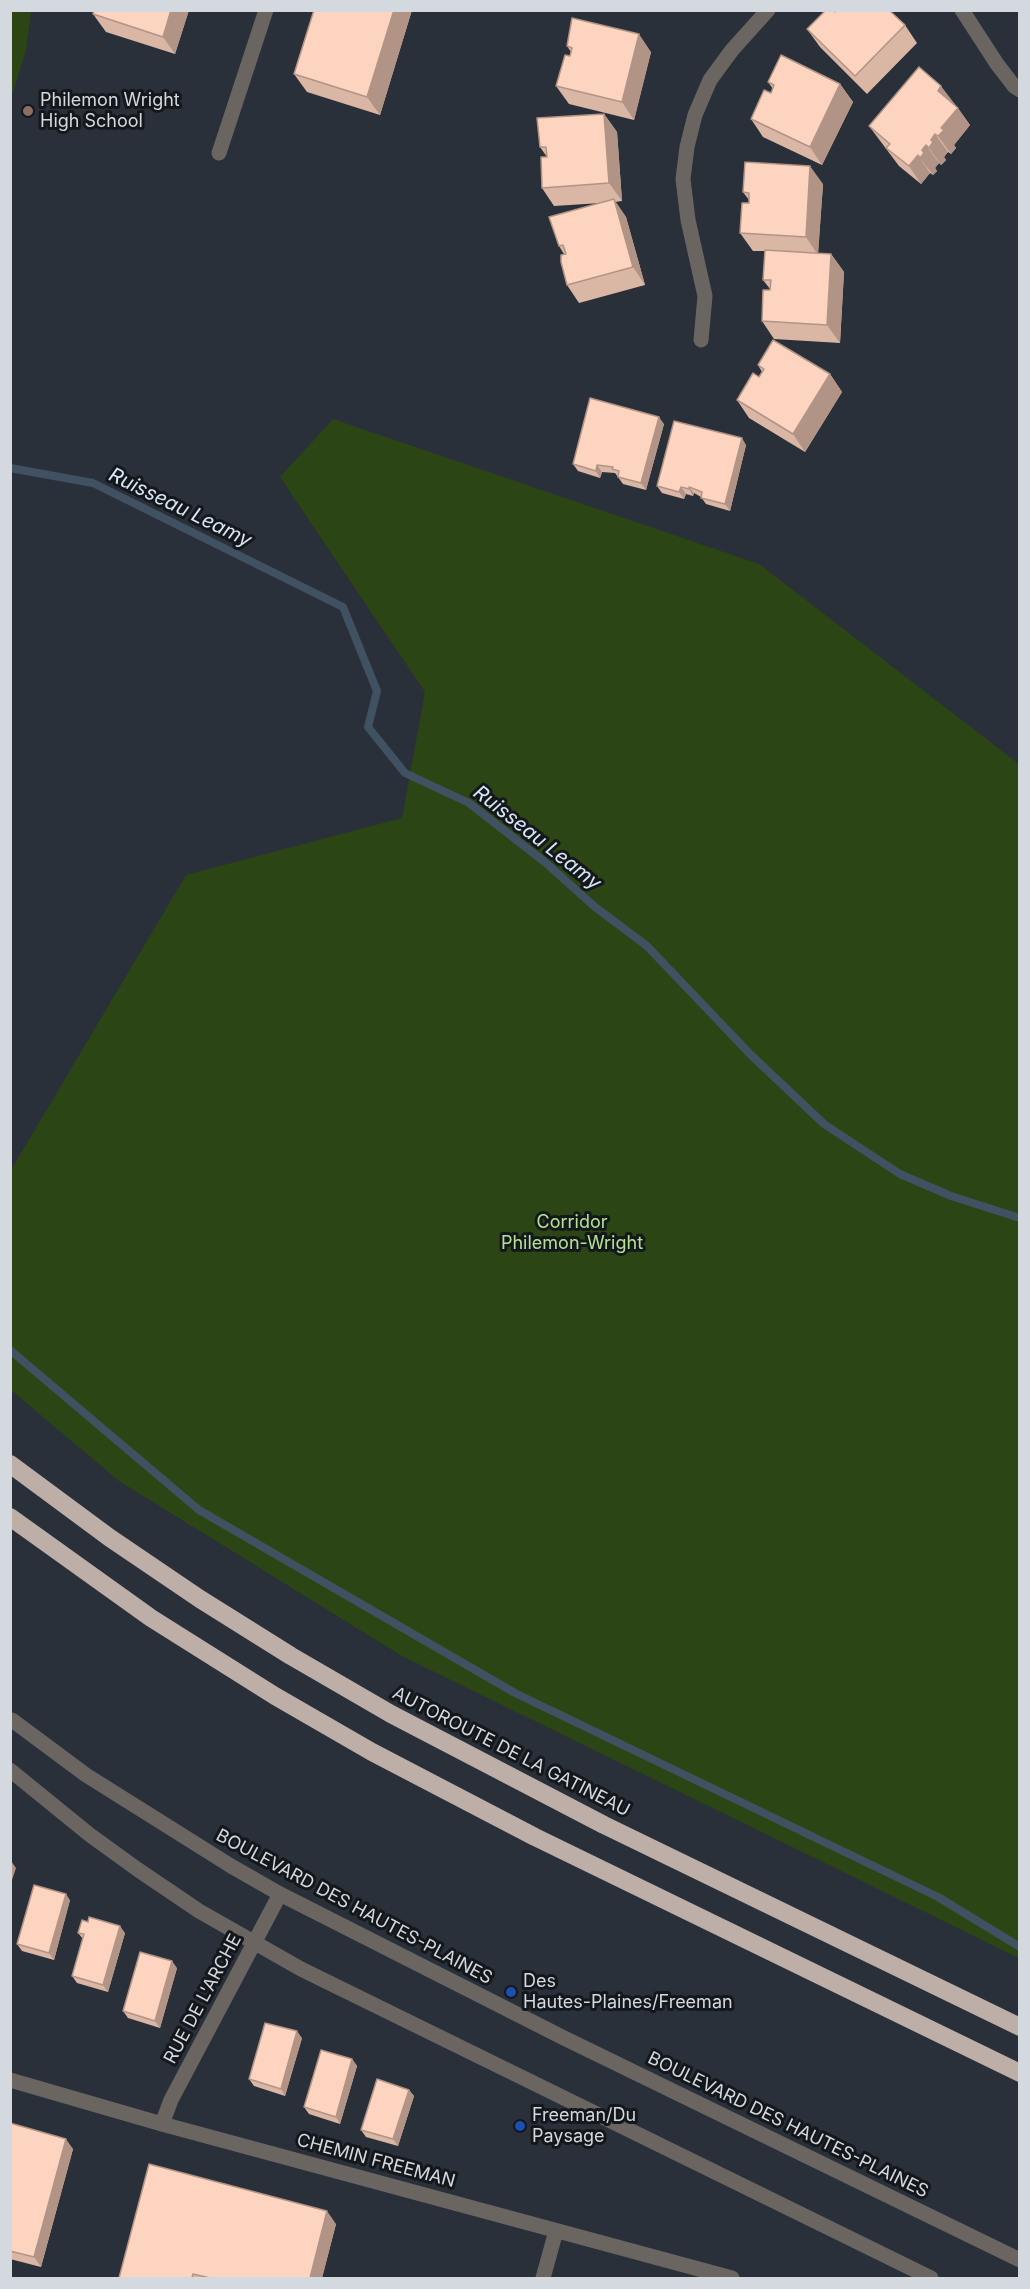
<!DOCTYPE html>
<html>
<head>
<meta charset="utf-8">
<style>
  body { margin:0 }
  #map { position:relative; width:1030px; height:2289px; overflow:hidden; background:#293039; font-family:Inter,sans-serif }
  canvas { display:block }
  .frame { position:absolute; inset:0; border:12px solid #d4d9df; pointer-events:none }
</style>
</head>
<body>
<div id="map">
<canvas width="1030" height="2289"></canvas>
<div class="frame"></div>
</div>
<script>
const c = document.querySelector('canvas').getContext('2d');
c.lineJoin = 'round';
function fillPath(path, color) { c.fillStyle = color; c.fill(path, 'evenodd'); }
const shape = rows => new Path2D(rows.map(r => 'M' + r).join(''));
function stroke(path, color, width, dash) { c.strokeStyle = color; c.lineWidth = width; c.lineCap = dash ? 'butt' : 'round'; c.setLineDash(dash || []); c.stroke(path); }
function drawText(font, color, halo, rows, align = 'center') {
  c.font = font + ' Inter,sans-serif'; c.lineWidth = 6; c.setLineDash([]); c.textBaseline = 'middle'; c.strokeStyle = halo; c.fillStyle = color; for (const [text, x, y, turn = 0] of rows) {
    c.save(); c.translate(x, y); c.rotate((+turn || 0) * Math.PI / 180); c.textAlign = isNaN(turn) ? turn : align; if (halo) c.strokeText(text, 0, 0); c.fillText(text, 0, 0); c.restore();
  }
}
const green = shape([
  [11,10,31,11,26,50,14,89,11,95],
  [333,419,759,564,1019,764,1019,1958,402,1656,119,1481,11,1390,11,1170,186,875,402,818,425,692,280,477]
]);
const stream = shape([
  [10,468,93,483,343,607,377,691,368,727,405,773,469,803,546,863,595,907,647,946,751,1055,824,1124,900,1174,951,1196,1020,1218],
  [10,1350,199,1510,515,1693,938,1897,1020,1947]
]);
const minor = shape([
  [962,10,997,64,1014,86,1020,90],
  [219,153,266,10],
  [701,340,705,296,688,220,683,179,687,147,695,115,710,80,732,50,768,10],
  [10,1721,12,1720,86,1775,231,1866,280,1894,564,2038,1020,2260],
  [10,1770,90,1835,137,1869,199,1911,301,1969,931,2278],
  [10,2080,162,2124,732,2278],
  [162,2124,171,2100,280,1894],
  [543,2278,556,2231]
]);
const highway = shape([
  [10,1464,110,1538,200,1599,291,1656,391,1714,604,1825,1020,2027],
  [10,1517,151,1618,275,1696,372,1752,535,1837,1020,2073]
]);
const wall = shape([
  [94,10,189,10,175,54,106,32,93,14],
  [314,10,412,10,380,115,307,92,294,74],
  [835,12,905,25,917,43,867,94,820,47,807,29],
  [567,46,651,52,634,120,569,104,556,86,570,56,571,52],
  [768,82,840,84,853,102,822,165,763,137,751,119,771,93,773,89],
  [954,103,970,125,954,145,956,148,951,154,948,152,944,157,946,160,941,165,939,163,935,168,937,171,933,175,930,173,921,184,899,166,869,126],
  [604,114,617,132,622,201,615,202,626,217,645,285,579,303,567,285,564,254,559,246,601,203,554,206,542,188,547,157,540,147],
  [823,184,818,253,831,254,844,272,840,343,774,339,762,321,770,289,763,280,765,251,753,251,740,233,749,203,749,200,743,192],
  [758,365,830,374,842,392,805,452,749,418,737,400,759,377,762,372],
  [664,424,646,490,623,484,615,473,602,472,600,478,578,471,573,464],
  [746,445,730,511,706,504,701,497,694,493,693,496,686,494,684,499,662,493,657,486],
  [70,1900,54,1960,22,1951,17,1944],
  [88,1922,125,1933,108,1992,77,1983,72,1976,83,1939,78,1933],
  [177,1968,160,2028,128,2018,123,2011],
  [302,2038,285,2096,254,2086,249,2079],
  [352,2059,357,2066,340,2124,309,2114,304,2107],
  [409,2090,414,2096,398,2146,366,2137,361,2130],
  [10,2123,73,2149,41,2267,10,2259],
  [336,2224,322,2278,119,2278]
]);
const shadedWall = shape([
  [171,10,189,10,175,54,163,37],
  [394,10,412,10,380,115,367,97],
  [639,34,651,52,634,120,622,102],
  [840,84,853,102,822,165,810,147],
  [941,86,954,103,950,108,938,91],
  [958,108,970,125,954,145,956,148,951,154,938,136,941,128],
  [604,114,617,132,622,201,609,183],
  [935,134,948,152,944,157,946,160,941,165,929,148,931,140],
  [926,145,939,163,935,168,937,171,933,175,920,158,922,150],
  [918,155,930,173,921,184,909,166],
  [810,166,823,184,818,255,806,237],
  [614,199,626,217,645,285,633,267],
  [831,254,844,272,840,343,827,325],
  [830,374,842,392,805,452,793,434],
  [659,417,664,424,646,490,641,483],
  [742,438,746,445,730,511,725,504],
  [597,465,602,472,600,478,596,471],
  [681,487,686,494,684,499,679,492],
  [689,487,694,493,693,496,689,489],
  [11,1861,16,1868,10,1886,10,1862],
  [66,1894,70,1900,54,1960,49,1953],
  [120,1926,125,1933,108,1992,103,1985],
  [172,1961,177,1968,160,2028,155,2021],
  [297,2031,302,2038,285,2096,281,2089],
  [352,2059,357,2066,340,2124,336,2117],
  [409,2090,414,2096,398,2146,393,2139],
  [66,2139,73,2149,41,2267,34,2257],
  [327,2211,336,2224,322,2278,310,2278]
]);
const building = shape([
  [94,10,171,10,163,37,93,14,94,10],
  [314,10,394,10,367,97,294,74,314,10],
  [826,10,833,10,835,12,836,10,889,10,905,25,855,76,807,29,826,10],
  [572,18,639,34,622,102,556,86,565,55,570,56,572,48,567,46,572,18],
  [781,55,840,84,810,147,751,119,764,90,771,93,774,85,768,82,781,55],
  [919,67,941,86,938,91,958,108,941,128,944,130,938,136,935,134,931,140,933,142,929,148,926,145,922,150,924,153,920,158,918,155,909,166,886,148,890,144,869,126,919,67],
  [604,114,609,183,542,188,541,157,547,157,546,147,540,147,537,118,604,114],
  [745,162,810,166,806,237,740,233,742,203,749,203,749,193,743,192,745,162],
  [614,199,633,267,567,285,561,262,561,255,566,254,563,245,559,246,549,217,614,199],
  [765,250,831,254,827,325,762,321,763,290,770,290,771,280,763,280,765,250],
  [773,340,830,374,793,434,737,400,753,373,759,377,764,369,758,365,773,340],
  [590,398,659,417,641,483,618,477,619,471,612,469,613,467,597,465,596,471,573,464,590,398],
  [674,421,742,438,725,504,701,498,702,492,689,487,689,489,681,487,679,492,657,486,674,421],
  [34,1885,66,1894,49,1953,17,1944,34,1885],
  [89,1917,120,1926,103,1985,72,1976,84,1934,78,1933,82,1920,88,1922,89,1917],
  [140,1952,172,1961,155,2021,123,2011,140,1952],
  [265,2023,297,2031,281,2089,249,2079,265,2023],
  [321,2050,352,2059,336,2117,304,2107,321,2050],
  [377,2079,409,2090,393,2139,361,2130,377,2079],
  [10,2123,66,2139,34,2257,10,2251,10,2123],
  [149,2164,327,2211,310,2278,210,2278,193,2274,192,2278,119,2278,149,2164]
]);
const markers = [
  [28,111,6,"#8d6e63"],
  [511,1992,6,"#1a4fb4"],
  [520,2126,6,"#1a4fb4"]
];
const poiNames = [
  ["Philemon Wright",40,101],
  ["High School",40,122],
  ["Des",523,1982],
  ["Hautes-Plaines/Freeman",523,2003],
  ["Freeman/Du",532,2116],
  ["Paysage",532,2137]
];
const parkNames = [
  ["Corridor",572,1223],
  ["Philemon-Wright",572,1244]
];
const streetNames = [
  ["AUTOROUTE DE LA GATINEAU",511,1752,27],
  ["BOULEVARD DES HAUTES-PLAINES",354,1907,28],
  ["RUE DE L'ARCHE",203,1999,-62],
  ["BOULEVARD DES HAUTES-PLAINES",788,2125,26],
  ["CHEMIN FREEMAN",376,2161,15]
];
const waterNames = [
  ["Ruisseau Leamy",180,508,26],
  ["Ruisseau Leamy",537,838,38]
];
fillPath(green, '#2c4514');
stroke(stream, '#405262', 8);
stroke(minor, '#6b6562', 15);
stroke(highway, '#bdaea7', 18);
fillPath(wall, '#dab6a5');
fillPath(shadedWall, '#b19486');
fillPath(building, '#fdd4c0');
stroke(building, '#b19486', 1.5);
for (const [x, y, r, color] of markers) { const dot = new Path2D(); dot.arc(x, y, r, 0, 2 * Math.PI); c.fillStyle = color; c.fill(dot); stroke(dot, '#14181c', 2); }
drawText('18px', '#d4d9df', '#14181c', poiNames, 'left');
drawText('18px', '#b4e390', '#14181c', parkNames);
drawText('18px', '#d4d9df', '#14181c', streetNames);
drawText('italic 20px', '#d7e7f3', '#14181c', waterNames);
</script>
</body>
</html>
